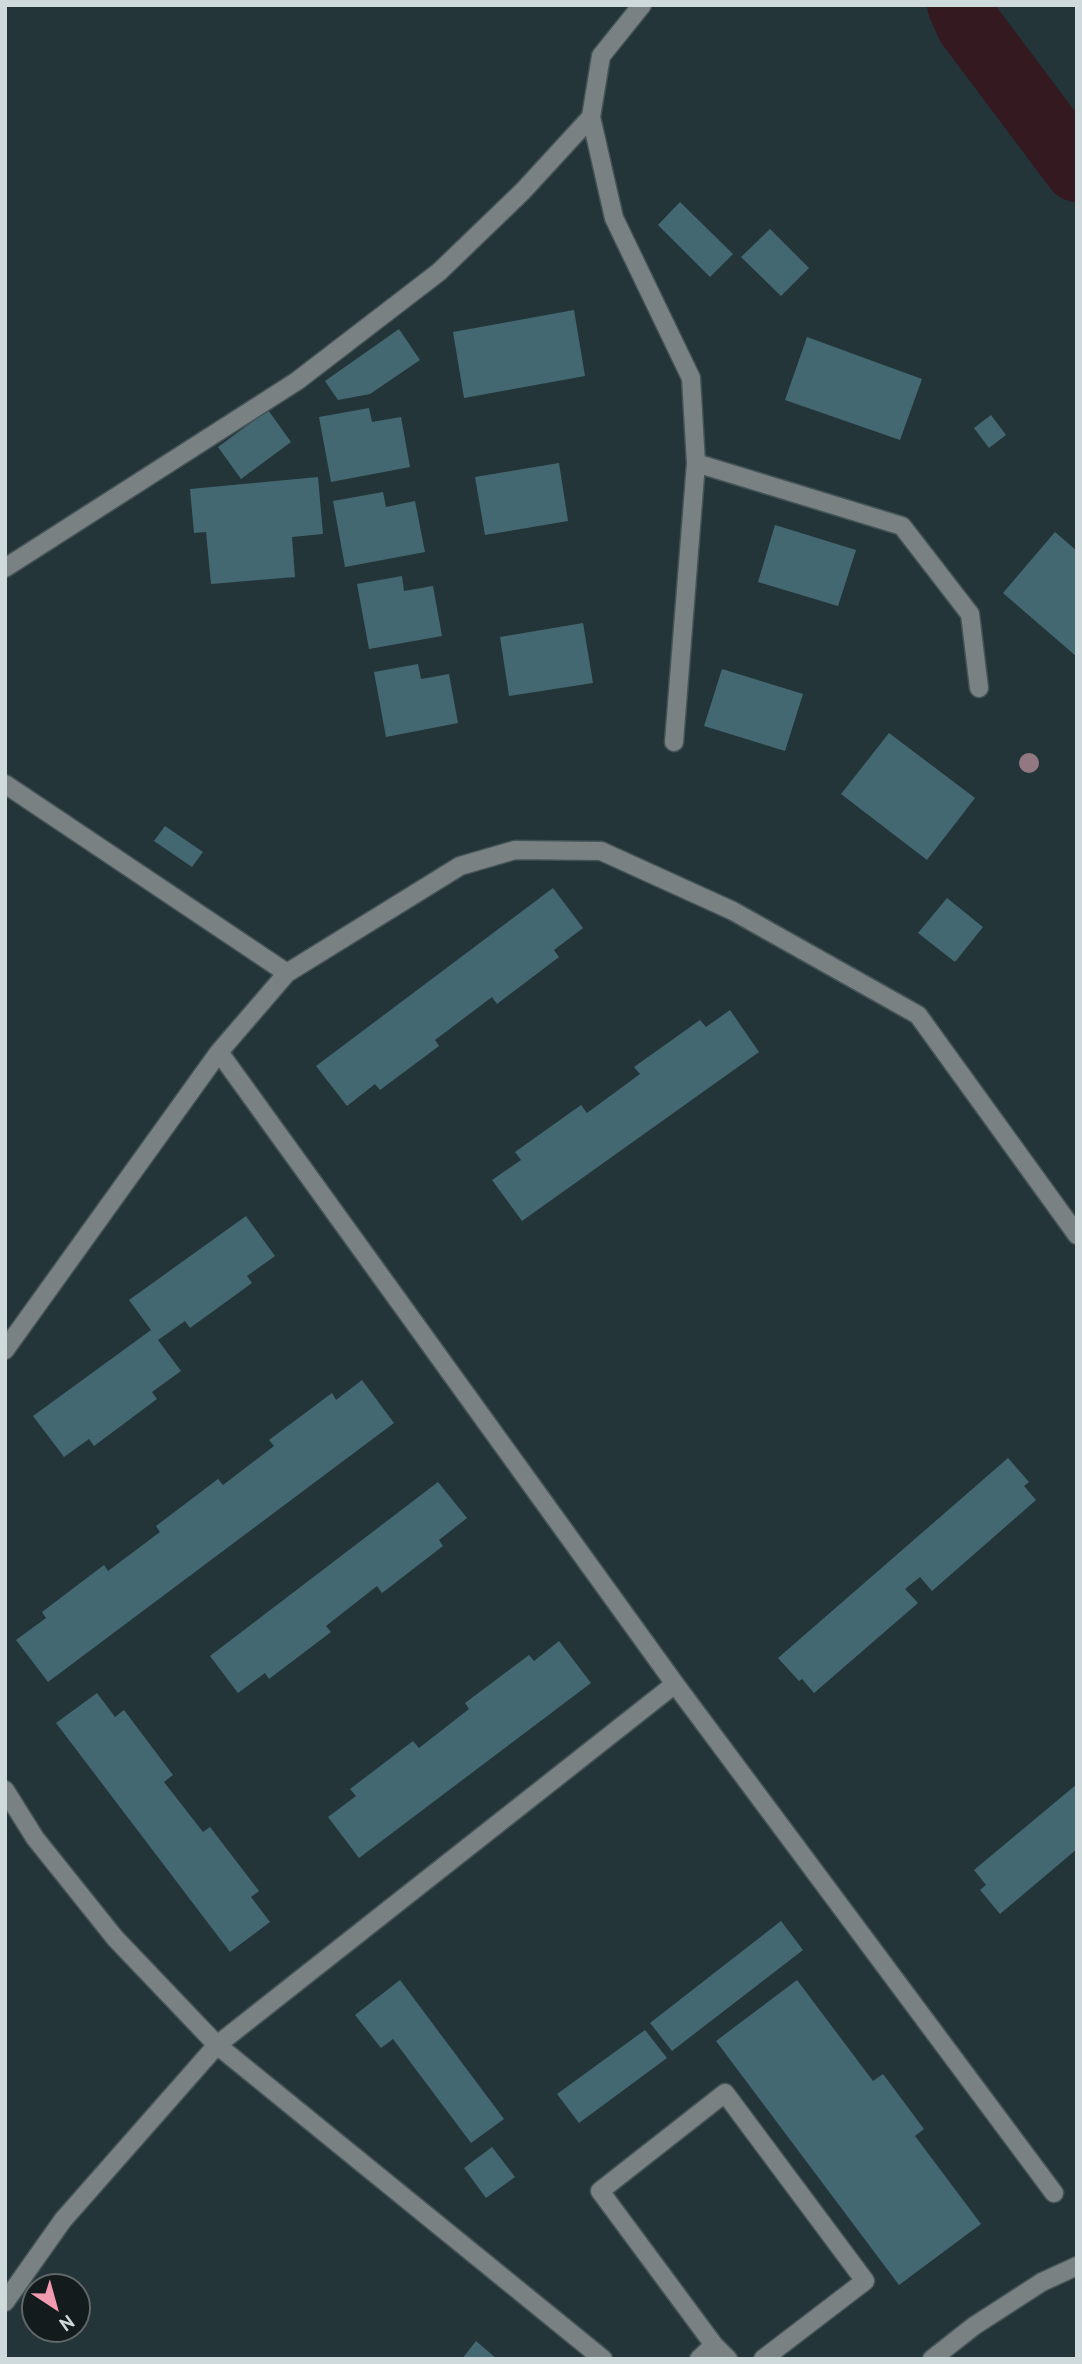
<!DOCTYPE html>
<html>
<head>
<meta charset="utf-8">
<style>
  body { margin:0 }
  #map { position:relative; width:1082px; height:2364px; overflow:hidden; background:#243539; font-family:"PT Sans",sans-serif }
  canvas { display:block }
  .frame { position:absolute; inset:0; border:7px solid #cfdadc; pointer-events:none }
  .north { position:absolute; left:21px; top:2273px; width:70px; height:70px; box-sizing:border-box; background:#141b1d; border:2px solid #5f6769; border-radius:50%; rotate:144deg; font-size:19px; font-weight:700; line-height:28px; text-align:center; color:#cfdadc }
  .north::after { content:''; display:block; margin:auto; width:24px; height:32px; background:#f29aaf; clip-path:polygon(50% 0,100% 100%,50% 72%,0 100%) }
</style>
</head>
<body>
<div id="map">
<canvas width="1082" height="2364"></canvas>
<div class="frame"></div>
<div class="north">N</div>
</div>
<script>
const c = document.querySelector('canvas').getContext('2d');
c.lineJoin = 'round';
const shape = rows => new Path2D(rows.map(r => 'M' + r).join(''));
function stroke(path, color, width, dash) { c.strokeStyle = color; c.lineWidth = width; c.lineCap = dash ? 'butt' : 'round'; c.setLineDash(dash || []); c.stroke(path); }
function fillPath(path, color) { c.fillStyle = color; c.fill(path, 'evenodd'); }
const river = shape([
  [960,5,969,25,1077,169]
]);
const building = shape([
  [680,202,733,254,710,277,658,225],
  [770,229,809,268,781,296,741,257],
  [574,310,585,376,464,398,453,332],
  [399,329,420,360,370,394,338,400,325,381],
  [807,337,922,379,900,440,785,400],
  [369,408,372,422,401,417,410,467,331,482,319,417],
  [268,410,291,442,241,479,218,447],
  [991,415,1006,435,989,448,974,428],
  [559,463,568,521,485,535,475,477],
  [318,477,323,534,292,537,295,577,211,584,206,532,194,533,190,489],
  [383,492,386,507,415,501,425,552,345,567,333,501],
  [775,525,856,550,838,606,758,582],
  [1055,532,1077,551,1077,657,1003,593],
  [402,576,404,591,433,586,442,636,369,649,357,584],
  [583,623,593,683,509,696,500,637],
  [418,664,421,679,449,674,458,723,386,737,374,672],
  [722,669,803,694,785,751,704,726],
  [889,733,975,798,927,860,841,794],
  [165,826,203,852,192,867,154,841],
  [553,888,583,928,554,950,559,957,497,1004,492,997,435,1040,439,1046,380,1090,375,1084,347,1106,316,1066],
  [947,898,983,927,955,962,918,933],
  [730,1010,759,1052,522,1221,492,1180,521,1160,515,1152,581,1105,587,1113,640,1074,634,1067,700,1020,706,1027],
  [246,1216,275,1256,247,1276,252,1283,190,1328,185,1321,158,1340,181,1371,152,1392,157,1399,94,1446,89,1439,64,1457,33,1416,151,1330,129,1300],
  [362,1380,394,1423,48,1682,16,1640,46,1618,42,1612,104,1565,108,1571,160,1532,156,1526,218,1479,223,1485,274,1446,269,1440,332,1393,336,1400],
  [1008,1458,1029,1482,1024,1486,1036,1500,932,1591,920,1577,905,1589,918,1603,814,1693,802,1679,799,1681,778,1658],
  [438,1482,467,1518,439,1540,443,1546,382,1593,377,1586,326,1626,331,1632,269,1679,265,1673,238,1693,210,1656],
  [559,1641,591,1683,359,1858,328,1817,356,1796,350,1789,413,1741,419,1748,469,1709,465,1703,529,1655,534,1661],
  [97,1693,115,1717,124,1710,173,1775,164,1782,203,1832,210,1827,259,1891,251,1897,270,1922,230,1952,56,1723],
  [1077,1784,1077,1849,1000,1914,980,1890,986,1885,974,1870],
  [781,1921,803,1950,672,2051,650,2023],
  [400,1980,504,2119,471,2143,393,2039,381,2048,355,2015],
  [797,1980,873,2081,883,2074,924,2129,915,2136,981,2224,899,2285,716,2041],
  [645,2030,667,2058,579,2123,557,2094],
  [492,2147,515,2177,486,2198,464,2168],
  [476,2341,497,2359,462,2359]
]);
const minor = shape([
  [642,5,601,56,591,117,614,218,691,378,696,463,674,742],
  [696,463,902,526,970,614,979,688],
  [5,568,297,381,439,272,523,191,591,117],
  [5,784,287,973],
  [219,1052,675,1684,1054,2193],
  [5,1350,219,1052,287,973,460,866,515,850,601,851,733,911,918,1015,1077,1235],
  [5,1790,35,1838,115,1938,217,2045,603,2359],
  [5,2302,63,2220,217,2045,675,1684],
  [699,2359,714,2345],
  [728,2359,714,2345,600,2191,725,2093,865,2281,763,2359],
  [932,2359,974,2326,1042,2282,1077,2266]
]);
const trees = [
  [1029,763]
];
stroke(river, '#351920', 66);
fillPath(building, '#436871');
stroke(minor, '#435356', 21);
stroke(minor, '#798183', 18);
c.fillStyle = '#927881';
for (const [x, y] of trees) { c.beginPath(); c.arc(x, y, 10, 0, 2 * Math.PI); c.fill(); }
</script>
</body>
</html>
